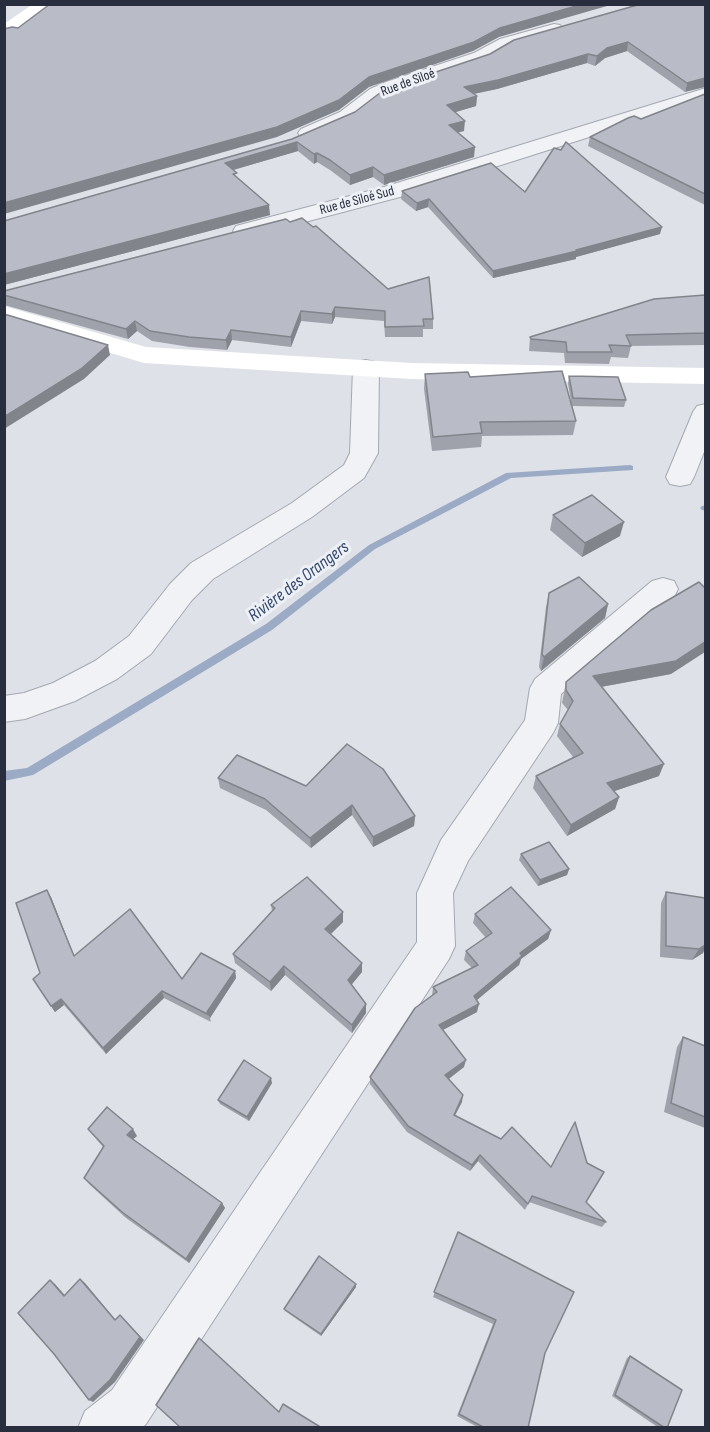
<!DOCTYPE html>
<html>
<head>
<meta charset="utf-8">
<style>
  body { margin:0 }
  #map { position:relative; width:710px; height:1432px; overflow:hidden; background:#dee1e7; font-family:"Sofia Sans Condensed",sans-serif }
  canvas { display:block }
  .frame { position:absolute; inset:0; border:6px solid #282e3d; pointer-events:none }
</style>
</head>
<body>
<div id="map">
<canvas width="710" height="1432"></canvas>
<div class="frame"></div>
</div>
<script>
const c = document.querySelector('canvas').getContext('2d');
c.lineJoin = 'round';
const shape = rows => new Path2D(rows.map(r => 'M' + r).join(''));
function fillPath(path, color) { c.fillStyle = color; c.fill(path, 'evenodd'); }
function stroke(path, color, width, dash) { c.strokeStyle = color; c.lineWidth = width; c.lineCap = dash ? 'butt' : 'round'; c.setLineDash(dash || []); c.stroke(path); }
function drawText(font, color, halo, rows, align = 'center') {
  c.font = font + ' "Sofia Sans Condensed",sans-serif'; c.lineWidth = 6; c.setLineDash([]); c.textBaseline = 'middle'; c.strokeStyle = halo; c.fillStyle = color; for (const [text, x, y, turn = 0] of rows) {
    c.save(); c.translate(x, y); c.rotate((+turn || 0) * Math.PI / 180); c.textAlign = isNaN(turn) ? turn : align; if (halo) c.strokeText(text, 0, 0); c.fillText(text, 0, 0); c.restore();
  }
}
const stream = shape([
  [630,465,633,466,633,470,511,478,375,549,272,630,33,775,4,781,4,771,27,768,266,624,369,545,506,473,630,465],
  [706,505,706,511,702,510,700,508,702,506,706,505]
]);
const street = shape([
  [554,24,560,25,563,29,560,33,512,47,488,61,400,90,384,97,354,120,315,137,308,139,301,137,298,133,301,129,340,112,370,89,386,82,474,53,500,39,554,24],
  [706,88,706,100,400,197,244,238,236,236,233,231,236,226,384,187,706,88],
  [366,360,375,362,379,368,378,453,364,478,312,517,213,579,192,600,151,654,117,679,75,701,25,719,4,722,4,696,24,693,53,683,95,661,129,636,170,584,191,563,292,503,344,465,350,453,353,368,357,362,366,360],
  [706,404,706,447,694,477,690,484,680,486,670,484,666,477,693,412,697,406,706,404],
  [663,578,674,581,678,589,674,597,561,694,558,723,553,733,468,861,453,893,455,946,449,959,146,1424,142,1428,78,1428,85,1411,112,1390,417,942,417,893,441,840,525,720,530,688,535,679,652,581,663,578]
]);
const secondary = shape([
  [33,4,53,4,10,36,4,37,4,24,33,4],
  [4,306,146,347,411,363,706,368,706,384,411,379,144,363,4,321,4,306]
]);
const wall = shape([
  [705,4,685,92,627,51,605,58,595,66,587,63,497,89,474,94,477,96,476,106,455,112,464,131,458,132,474,157,384,185,373,177,350,185,330,170,317,162,314,164,298,151,233,170,237,178,270,215,4,285,292,139],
  [705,94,705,205,588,146,590,137,641,119],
  [402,191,525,192,660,234,576,257,576,259,493,278,428,207,416,211,401,199],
  [388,289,433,319,433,329,423,329,423,337,385,337,384,321,335,317,332,324,301,321,291,347,232,340,227,350,190,347,152,341,137,331,128,339,4,305,4,291],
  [705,295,705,345,631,346,628,358,611,357,609,364,565,363,564,353,529,351,530,337],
  [425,374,470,377,571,401,568,384,569,376,626,400,624,407,572,406,576,421,573,435,482,436,481,447,432,451,424,389],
  [553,515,620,536,582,557,550,530],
  [549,593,608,604,605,618,541,671,539,667,546,607],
  [671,674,601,687,659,776,614,791,619,797,615,809,567,836,533,788,536,776,573,757,557,736,560,724,568,710,562,703,566,682],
  [218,778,306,786,415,816,414,826,373,847,352,815,311,848,266,810,220,788],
  [521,854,569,869,567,875,538,886,519,860],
  [666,892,703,953,692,960,660,957,661,903],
  [51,897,74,956,182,979,235,971,236,978,210,1018,211,1022,164,998,106,1054,64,1005,55,1012,33,979,40,973],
  [271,905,343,912,343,922,330,934,362,963,362,972,351,985,366,1013,352,1033,285,975,271,991,235,963,233,954,272,911],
  [475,914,551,930,548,939,521,959,519,965,477,1000,477,1012,443,1030,464,1067,449,1079,462,1102,455,1115,586,1202,606,1222,602,1227,529,1202,525,1210,478,1161,470,1171,407,1132,370,1084,370,1077,432,996,433,987,472,968,464,960,466,951,486,938,473,923],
  [683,1037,705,1046,705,1128,664,1112,677,1047],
  [272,1083,249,1121,220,1104,218,1100],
  [88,1129,137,1136,133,1139,222,1203,225,1208,189,1263,126,1218,89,1184,84,1178,103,1147],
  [458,1232,545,1353,528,1428,479,1428,457,1416,493,1324,433,1297],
  [356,1287,321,1336,285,1311,284,1309],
  [630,1356,667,1428,659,1428,612,1396,627,1358]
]);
const shadedWall = shape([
  [583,4,614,4,499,37,473,51,369,87,339,110,277,137,4,214,4,203,369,77,500,28],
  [628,42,627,51,605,58,595,66,597,56,607,48],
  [588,54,587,63,497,89,463,96,464,87],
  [705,78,705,87,685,92,687,83],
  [477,96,476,106,446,115,447,105],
  [465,121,464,131,448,135,449,125],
  [297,142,298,151,226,172,225,163],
  [475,147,474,157,384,185,384,175],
  [317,153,317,162,314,164,314,154],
  [373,167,373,177,350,185,350,175],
  [429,199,428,207,416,211,417,203],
  [269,205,270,215,4,285,4,274],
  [662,227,660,234,576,257,576,259,493,278,493,271],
  [335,307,335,317,332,324,332,314],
  [301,311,301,321,291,347,291,337],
  [135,321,137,331,128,339,126,329],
  [231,330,232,340,227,350,226,340],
  [108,345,110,355,84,379,4,429,4,417],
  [624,522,620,536,582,557,585,543],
  [608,604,605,618,541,671,544,657],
  [705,642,705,652,671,674,589,689,593,676],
  [664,764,659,776,603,795,607,783],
  [619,797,615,809,567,836,571,825],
  [352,805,352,815,311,848,310,838],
  [415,816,414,826,373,847,373,837],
  [569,869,567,875,538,886,540,880],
  [47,890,51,897,77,963,74,956],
  [343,912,343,922,326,939,325,929],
  [551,930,548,939,521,959,519,965,472,1004,474,996,520,953],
  [705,945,705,949,703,953,692,960,699,949],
  [362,963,362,972,348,989,348,980],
  [284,966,285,975,271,991,270,982],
  [235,971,236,978,210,1018,207,1012],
  [162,991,164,998,106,1054,103,1048],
  [61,999,64,1005,55,1012,51,1006],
  [366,1004,366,1013,352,1033,352,1025],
  [479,1004,477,1012,437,1033,439,1025],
  [466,1060,464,1067,444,1082,445,1075],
  [271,1078,272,1083,249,1121,247,1117],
  [463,1095,462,1102,452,1121,454,1115],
  [133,1129,137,1136,131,1141,127,1135],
  [480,1155,478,1161,470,1171,472,1165],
  [222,1203,225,1208,189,1263,186,1259],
  [80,1279,85,1283,119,1324,115,1320],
  [50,1280,55,1284,69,1300,64,1296],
  [356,1284,356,1287,321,1336,321,1334],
  [120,1315,144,1340,115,1382,93,1402,89,1400]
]);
const building = shape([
  [50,4,583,4,500,28,474,42,369,77,339,100,277,127,4,203,4,29,12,27,18,28,50,4],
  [641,4,705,4,705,78,687,83,628,42,607,48,597,56,588,54,498,80,464,87,477,96,447,105,465,121,449,125,475,147,384,175,373,167,350,175,330,160,317,153,314,154,297,142,225,163,237,173,233,174,269,205,4,274,4,221,292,139,355,112,385,89,490,54,514,40,641,4],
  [705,94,705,194,590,137,628,118,634,116,641,119,705,94],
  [566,142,662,227,576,250,577,251,493,271,429,199,417,203,402,191,491,163,525,192,554,148,561,150,566,142],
  [302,218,313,227,316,226,388,289,429,277,433,319,423,319,424,326,385,327,385,311,335,307,332,314,301,311,291,337,231,330,226,340,189,337,150,331,135,321,126,329,4,295,4,291,286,219,290,222,302,218],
  [705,295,705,333,626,335,631,346,609,345,612,352,567,352,566,342,531,339,530,337,654,299,705,295],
  [4,314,108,345,81,369,4,417,4,314],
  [562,371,576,421,480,422,482,433,433,437,425,374,468,372,470,377,562,371],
  [569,376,618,377,626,400,573,398,569,376],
  [592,495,624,522,585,543,553,515,592,495],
  [579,577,608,604,544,657,542,654,549,593,579,577],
  [699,582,705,588,705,642,676,661,593,676,664,764,607,783,619,797,571,825,536,776,583,753,560,724,573,701,566,690,566,682,651,610,699,582],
  [347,744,383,769,415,816,373,837,352,805,310,838,265,799,218,778,237,755,306,786,347,744],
  [549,842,569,869,540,880,521,854,549,842],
  [307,877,343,912,325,929,362,963,348,980,366,1004,352,1025,284,966,270,982,233,954,275,908,271,905,307,877],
  [511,887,551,930,520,953,522,956,474,996,479,1004,439,1025,466,1060,445,1075,463,1095,454,1115,501,1139,512,1127,551,1167,575,1122,587,1163,604,1172,586,1202,606,1222,532,1196,528,1204,480,1155,472,1165,408,1126,370,1077,415,1008,437,992,433,987,478,965,466,951,492,933,475,914,511,887],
  [47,890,74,956,130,909,182,979,201,953,235,971,207,1012,209,1015,162,991,103,1048,61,999,51,1006,33,979,40,973,16,903,47,890],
  [666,892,705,898,705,945,699,949,666,946,666,892],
  [683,1037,705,1046,705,1117,671,1103,683,1037],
  [244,1060,271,1078,247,1117,218,1100,244,1060],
  [107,1107,133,1129,127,1135,222,1203,186,1259,122,1212,84,1178,104,1146,88,1129,107,1107],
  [458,1232,574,1292,545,1353,528,1428,485,1428,459,1414,496,1320,434,1292,458,1232],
  [319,1256,356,1284,321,1334,284,1309,319,1256],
  [80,1279,115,1320,120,1315,140,1337,110,1380,89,1400,54,1354,18,1313,50,1280,64,1296,80,1279],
  [199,1338,279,1412,283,1404,322,1428,181,1428,156,1405,199,1338],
  [630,1356,682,1390,667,1428,665,1428,615,1395,630,1356]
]);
const farStreetnames = [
  ["Rue de Siloé",408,83,-20],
  ["Rue de Siloé Sud",357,201,-15]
];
const waterNames = [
  ["Rivière des Orangers",299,582,-37]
];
fillPath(stream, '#9babc5');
stroke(street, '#a4a8b1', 2);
fillPath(street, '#f1f2f5');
fillPath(secondary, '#fff');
fillPath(wall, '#9fa2aa');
fillPath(shadedWall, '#82848b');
fillPath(building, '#b9bcc6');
stroke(building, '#82848b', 1.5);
drawText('14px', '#282e3d', '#edf0f5', farStreetnames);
drawText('italic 18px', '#35496e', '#edf0f5', waterNames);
</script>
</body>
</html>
